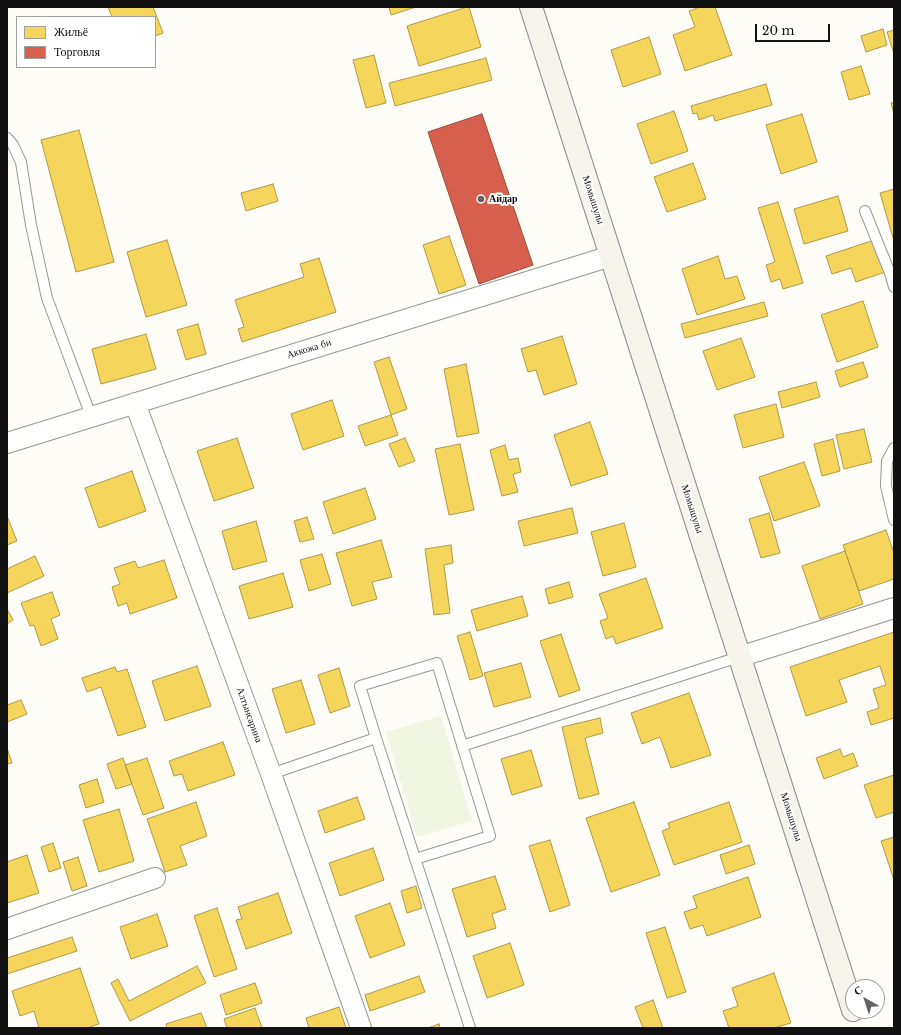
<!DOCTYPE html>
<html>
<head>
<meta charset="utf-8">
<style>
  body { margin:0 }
  #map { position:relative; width:901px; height:1035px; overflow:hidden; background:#fdfcf7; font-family:"Libre Baskerville",serif }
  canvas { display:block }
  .frame { position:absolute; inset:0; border:8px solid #111; pointer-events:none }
  .legend { position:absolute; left:16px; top:16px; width:140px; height:52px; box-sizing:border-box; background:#fff; border:1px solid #a0a0a0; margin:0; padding:5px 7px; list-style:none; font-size:12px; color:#111 }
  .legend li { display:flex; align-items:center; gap:8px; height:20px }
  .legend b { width:20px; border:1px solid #a0a0a0 }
  .north { position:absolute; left:845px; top:979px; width:40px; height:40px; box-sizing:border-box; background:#fff; border:1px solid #a0a0a0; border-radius:50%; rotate:321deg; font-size:11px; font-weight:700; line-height:16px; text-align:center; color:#111 }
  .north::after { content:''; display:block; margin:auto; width:14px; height:18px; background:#646362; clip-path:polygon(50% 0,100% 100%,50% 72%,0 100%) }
  .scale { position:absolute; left:755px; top:24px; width:75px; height:18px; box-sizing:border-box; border:2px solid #111; border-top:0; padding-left:5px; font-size:12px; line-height:14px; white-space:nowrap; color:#111; -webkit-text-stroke:3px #fff; paint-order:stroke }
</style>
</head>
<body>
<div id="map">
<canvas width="901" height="1035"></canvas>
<div class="frame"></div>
<ul class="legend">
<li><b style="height:11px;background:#f6d55c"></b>Жильё</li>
<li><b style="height:11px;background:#d6604d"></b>Торговля</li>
</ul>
<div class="north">С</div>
<div class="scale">20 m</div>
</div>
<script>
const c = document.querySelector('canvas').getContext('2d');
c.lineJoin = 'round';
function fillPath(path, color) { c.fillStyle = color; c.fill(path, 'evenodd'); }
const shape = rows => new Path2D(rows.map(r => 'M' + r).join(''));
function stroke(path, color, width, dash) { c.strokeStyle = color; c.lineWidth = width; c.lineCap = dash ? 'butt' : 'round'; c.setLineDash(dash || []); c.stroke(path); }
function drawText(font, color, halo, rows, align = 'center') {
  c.font = font + ' "Libre Baskerville",serif'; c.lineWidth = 4; c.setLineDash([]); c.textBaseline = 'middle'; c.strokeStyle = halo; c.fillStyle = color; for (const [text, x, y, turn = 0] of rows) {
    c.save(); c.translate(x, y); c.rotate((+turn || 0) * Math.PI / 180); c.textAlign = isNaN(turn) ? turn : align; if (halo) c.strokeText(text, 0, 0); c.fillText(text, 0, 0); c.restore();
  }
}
const pitch = shape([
  [441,716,472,821,417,837,386,732]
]);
const homes = shape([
  [108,7,153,7,163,33,155,36,155,17,112,17,108,7],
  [389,7,416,7,391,15,389,7],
  [467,7,469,7,481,47,419,66,407,26,467,7],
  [700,7,715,7,732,55,685,71,673,35,695,27,689,11,700,7],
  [883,29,887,45,866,52,861,36,883,29],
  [894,30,894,51,893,51,887,32,894,30],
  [649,37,661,74,623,87,611,50,649,37],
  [374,55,386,103,366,108,353,60,374,55],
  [486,58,492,80,395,106,389,83,486,58],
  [861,66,870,94,849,100,841,72,861,66],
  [766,84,772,105,715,121,713,115,699,120,697,113,693,114,691,106,766,84],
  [894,102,894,114,891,103,894,102],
  [674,111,688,151,651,164,637,124,674,111],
  [802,114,817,162,781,174,766,125,802,114],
  [79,130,114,262,76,272,41,140,79,130],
  [693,163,706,199,667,212,654,177,693,163],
  [273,184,278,201,246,211,241,193,273,184],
  [894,189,894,238,893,238,880,193,894,189],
  [838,196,848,231,804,244,794,209,838,196],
  [778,202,803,283,783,289,780,279,771,282,766,265,775,262,758,208,778,202],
  [449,236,466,285,439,294,423,245,449,236],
  [167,240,187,305,146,317,127,252,167,240],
  [874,240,885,272,856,282,851,268,832,274,826,256,874,240],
  [718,256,725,279,737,276,745,299,697,315,682,269,718,256],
  [319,258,336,312,242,342,238,329,244,327,235,300,304,277,300,264,319,258],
  [863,301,878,347,837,362,821,315,863,301],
  [764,302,768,316,685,338,681,324,764,302],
  [198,324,206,354,186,360,177,330,198,324],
  [146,334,156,369,101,384,92,349,146,334],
  [562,336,577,384,544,395,536,370,528,372,521,349,562,336],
  [741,338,755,377,717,390,703,351,741,338],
  [389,357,407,409,391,415,374,362,389,357],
  [863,362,868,377,840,387,835,371,863,362],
  [466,364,479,433,457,437,444,369,466,364],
  [816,382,820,397,782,408,778,392,816,382],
  [332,400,344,436,303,450,291,414,332,400],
  [776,404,784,437,743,448,734,415,776,404],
  [391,415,398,435,365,446,358,426,391,415],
  [590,422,608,474,571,486,554,435,590,422],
  [864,429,872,462,844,469,836,435,864,429],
  [237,438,254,488,214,501,197,451,237,438],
  [405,438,415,461,399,467,389,444,405,438],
  [833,439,840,471,822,476,814,444,833,439],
  [460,444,474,510,449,515,435,449,460,444],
  [505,445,509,460,518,458,521,472,513,474,518,492,502,496,490,450,505,445],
  [804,462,820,506,774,521,759,477,804,462],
  [132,471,146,511,99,528,85,488,132,471],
  [365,488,376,519,333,534,323,502,365,488],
  [572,508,578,533,524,546,518,521,572,508],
  [769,513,780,553,761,558,749,519,769,513],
  [7,516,17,541,7,545,7,516],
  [307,517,314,539,300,542,294,521,307,517],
  [256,521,267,561,233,570,222,531,256,521],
  [624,523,636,567,603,576,591,532,624,523],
  [886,530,894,553,894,579,859,591,843,545,886,530],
  [381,540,392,577,372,582,377,599,352,606,336,553,381,540],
  [451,545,453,563,444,565,450,613,434,615,425,549,451,545],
  [845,551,863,604,820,619,802,566,845,551],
  [322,554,331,584,309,591,300,560,322,554],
  [35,556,44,576,7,593,7,569,35,556],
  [164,560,177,598,130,614,127,603,118,606,112,587,120,584,114,568,135,561,138,568,164,560],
  [283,573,293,607,249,619,239,586,283,573],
  [646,578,663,628,616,644,613,636,606,639,600,621,608,618,599,594,646,578],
  [569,582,573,597,549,604,545,589,569,582],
  [52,592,60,615,51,619,58,639,41,646,34,625,30,626,21,603,52,592],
  [522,596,528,616,477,631,471,610,522,596],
  [7,609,13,620,7,624,7,609],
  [470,632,483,676,470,680,457,636,470,632],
  [894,632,894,718,871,725,867,712,879,708,873,689,886,685,880,666,839,680,847,702,806,716,790,667,894,632],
  [561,634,580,690,559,697,540,641,561,634],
  [521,663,531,697,494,707,484,673,521,663],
  [197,666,211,706,165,721,152,681,197,666],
  [115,667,117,672,127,669,146,727,118,736,101,687,87,692,82,678,115,667],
  [339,668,350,706,330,713,318,675,339,668],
  [301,680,315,724,286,733,272,689,301,680],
  [689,693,711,755,671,768,660,737,642,744,631,713,689,693],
  [21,700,27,714,7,722,7,705,21,700],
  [600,718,603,733,585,738,599,794,579,799,562,727,600,718],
  [223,742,235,775,188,791,182,774,174,776,169,761,223,742],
  [7,748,12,763,7,764,7,748],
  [840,749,843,757,853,753,858,766,824,779,816,758,840,749],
  [531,750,542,786,512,795,501,759,531,750],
  [123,758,132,784,116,789,107,764,123,758],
  [147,758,164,808,143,815,125,765,147,758],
  [894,775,894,812,876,818,864,785,894,775],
  [97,779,104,802,86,808,79,785,97,779],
  [357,797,365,819,325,833,318,811,357,797],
  [196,802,207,836,180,846,187,865,165,872,147,819,196,802],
  [634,802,660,875,611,892,586,818,634,802],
  [729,802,742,842,674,865,662,831,670,828,668,823,729,802],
  [119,809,134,861,99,872,83,820,119,809],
  [894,837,894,880,881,841,894,837],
  [550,840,570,905,550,912,529,846,550,840],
  [53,843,61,868,49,872,41,847,53,843],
  [749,845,755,864,726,874,720,855,749,845],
  [373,848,384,880,340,896,329,863,373,848],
  [27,855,39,893,7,903,7,862,27,855],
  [78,857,87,886,72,891,63,862,78,857],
  [495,876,506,909,492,914,496,928,467,937,452,889,495,876],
  [748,877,761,917,707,936,703,925,690,929,684,912,697,908,693,896,748,877],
  [416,886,422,908,407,913,401,891,416,886],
  [278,893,292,933,246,949,236,920,242,919,238,907,278,893],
  [390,903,405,945,370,958,355,916,390,903],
  [217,908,237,969,214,977,194,916,217,908],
  [157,914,168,946,131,959,120,927,157,914],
  [665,927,686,992,667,998,646,933,665,927],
  [72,937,77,951,7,974,7,958,72,937],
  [510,943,524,985,487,998,473,956,510,943],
  [197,966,206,983,130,1021,111,983,118,979,129,1001,197,966],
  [80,968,99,1024,87,1028,39,1028,34,1011,20,1016,12,991,80,968],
  [774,973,791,1023,774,1028,729,1028,723,1011,738,1006,732,988,774,973],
  [419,976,425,992,370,1011,365,995,419,976],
  [255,983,262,1003,226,1015,220,995,255,983],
  [653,1000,663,1028,643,1028,635,1007,653,1000],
  [339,1007,346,1028,309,1028,306,1018,339,1007],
  [255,1008,262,1028,227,1028,224,1019,255,1008],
  [201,1013,207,1028,167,1028,166,1024,201,1013],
  [439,1024,440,1028,428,1028,439,1024]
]);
const shops = shape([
  [482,114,533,265,479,284,428,132,482,114]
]);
const lane = shape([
  [7,138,13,145,21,162,31,225,47,298,91,416],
  [865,211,890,273,894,287],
  [894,448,887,461,886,486,894,520],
  [462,746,739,657],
  [271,774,376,738],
  [415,859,490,836,437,663,360,686,376,738,470,1028]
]);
const street = shape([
  [135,403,271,774,361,1028],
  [7,443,611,256],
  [739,657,894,608],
  [7,929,155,878]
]);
const secondary = shape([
  [531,7,853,1010]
]);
const markers = [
  [481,199,4,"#646362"]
];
const poiNames = [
  ["Айдар",489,199]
];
const streetNames = [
  ["Момышулы",593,200,72],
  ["Аккожа би",309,349,-17],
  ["Момышулы",692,509,72],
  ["Алтынсарина",249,715,70],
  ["Момышулы",791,817,72]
];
fillPath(pitch, '#f0f6e1');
fillPath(homes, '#f6d55c');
stroke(homes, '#b19a46', 1);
fillPath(shops, '#d6604d');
stroke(shops, '#9b483b', 1);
stroke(lane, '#979795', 12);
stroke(street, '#979795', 22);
stroke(secondary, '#8e8d8b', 24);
stroke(lane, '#fffffe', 10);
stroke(street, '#fffffe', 20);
stroke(secondary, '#f6f4eb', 22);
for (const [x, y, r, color] of markers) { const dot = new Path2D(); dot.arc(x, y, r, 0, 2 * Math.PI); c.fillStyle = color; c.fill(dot); stroke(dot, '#fff', 1.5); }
drawText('bold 10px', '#111', '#fff', poiNames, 'left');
drawText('10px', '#111', '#fff', streetNames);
</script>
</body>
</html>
